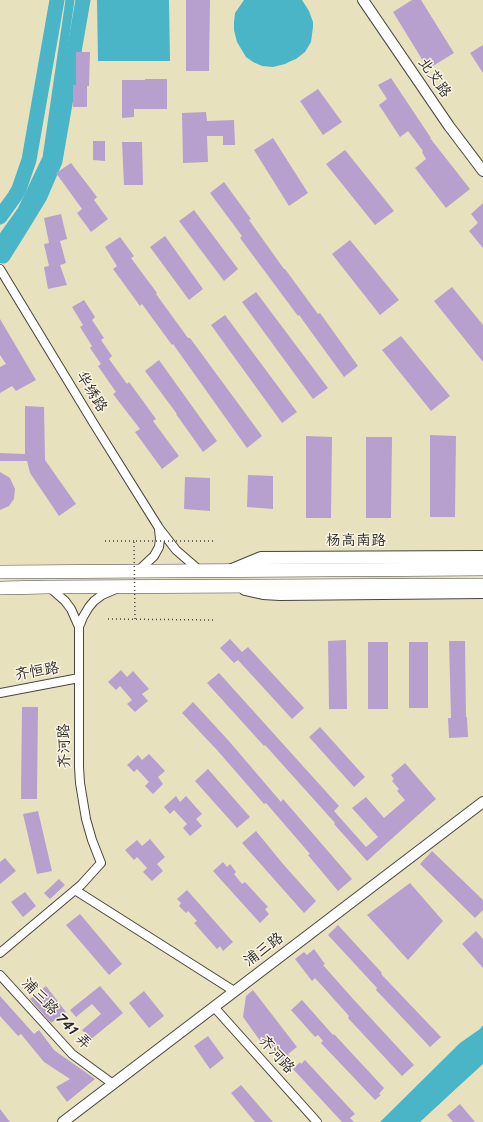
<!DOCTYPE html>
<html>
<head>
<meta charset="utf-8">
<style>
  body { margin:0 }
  canvas { display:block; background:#e8e1be }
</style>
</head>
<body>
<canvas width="483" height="1122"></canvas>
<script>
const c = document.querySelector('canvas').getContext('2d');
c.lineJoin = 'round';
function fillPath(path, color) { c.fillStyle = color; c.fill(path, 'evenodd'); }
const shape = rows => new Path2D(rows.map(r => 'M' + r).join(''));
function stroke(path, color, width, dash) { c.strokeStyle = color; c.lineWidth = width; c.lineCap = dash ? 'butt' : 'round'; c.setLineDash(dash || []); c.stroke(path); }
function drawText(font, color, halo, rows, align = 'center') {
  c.font = font + ' Sriracha,"LXGW WenKai TC",sans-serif'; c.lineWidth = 3; c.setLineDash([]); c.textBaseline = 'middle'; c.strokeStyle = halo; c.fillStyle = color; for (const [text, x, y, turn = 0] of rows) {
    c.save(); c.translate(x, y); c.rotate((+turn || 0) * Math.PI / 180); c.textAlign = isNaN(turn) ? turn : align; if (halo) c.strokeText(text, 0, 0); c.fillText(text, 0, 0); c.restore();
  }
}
const water = shape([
  [97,0,169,0,170,61,98,61],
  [244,0,302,0,309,11,313,22,313,27,311,42,305,52,296,59,291,61,285,64,273,67,262,66,253,62,246,57,237,42,234,30,234,22,235,13],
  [483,1025,483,1064,460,1085,420,1122,380,1122,460,1043,480,1029]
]);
const canal = shape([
  [0,241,22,210,47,158,70,0]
]);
const river = shape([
  [0,217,15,196,19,189,29,160,57,0],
  [0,252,3,256,23,224,40,196,55,161,83,0]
]);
const building = shape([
  [186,0,210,0,209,71,186,71],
  [412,0,421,0,454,53,428,69,393,12],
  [483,45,483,73,470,53],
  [76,52,90,52,89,86,87,86,87,107,73,107,73,85,76,85],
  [391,78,431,138,430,138,470,189,446,208,415,168,426,159,422,152,423,151,408,131,400,137,379,105,387,99,378,85],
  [145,79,167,79,167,109,134,109,134,117,122,118,122,80,145,80],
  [318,89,342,122,323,135,300,101],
  [206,112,207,121,234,120,235,145,223,145,223,136,207,136,208,162,183,163,182,113],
  [273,138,308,193,289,206,254,150],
  [93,141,105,141,105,161,93,160],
  [122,142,142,142,143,185,124,185],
  [345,150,394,211,375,225,326,164],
  [71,163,97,197,94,200,108,219,91,232,77,213,82,209,56,173],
  [224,182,251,219,249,220,284,269,285,269,318,314,320,313,358,366,344,377,299,315,298,316,240,238,242,236,210,193],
  [483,203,483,248,469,231,478,223,471,214],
  [194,210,238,269,224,281,179,221],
  [61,214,67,239,60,241,66,263,60,265,67,285,48,289,44,267,49,266,44,244,49,243,44,218],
  [165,236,203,289,189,300,150,247],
  [120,237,134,256,131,258,157,293,156,294,188,338,190,338,262,436,247,448,173,344,172,345,142,304,140,306,113,269,117,266,105,247],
  [350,240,399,300,380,315,332,254],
  [452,287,483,325,483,362,434,301],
  [256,292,328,388,313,399,242,302],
  [84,300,95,317,92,320,104,338,101,340,112,356,109,359,127,384,129,382,156,419,153,421,179,456,162,469,135,432,140,429,113,394,116,392,98,366,101,364,90,348,92,346,80,327,83,325,72,307],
  [225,315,297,412,282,423,211,325],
  [0,319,36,380,16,391,12,386,0,393,0,367,6,364,0,355],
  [401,336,450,396,431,411,382,350],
  [159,360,217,441,203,452,176,414,177,414,145,371],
  [25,406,44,407,45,460,76,504,59,516,30,473,27,461,0,461,0,453,25,454],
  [430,435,456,436,455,517,430,517],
  [306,436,332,437,331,518,306,518],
  [366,437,392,437,391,518,366,518],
  [0,472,10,478,15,489,14,499,9,506,0,510],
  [248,475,273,476,273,509,247,507],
  [185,477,210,478,210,511,184,509],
  [230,639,242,652,248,647,304,708,292,719,238,660,234,663,220,648],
  [346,640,347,709,329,709,328,641],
  [449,641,465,641,466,717,467,717,468,737,449,738,448,718,451,718],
  [368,642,388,642,388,709,368,709],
  [409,642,428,642,428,708,409,708],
  [121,670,127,677,133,671,149,689,142,694,148,701,135,712,127,704,132,700,120,686,116,690,108,682],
  [219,673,339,806,334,811,366,847,378,837,352,808,366,797,384,818,405,800,397,791,399,789,392,781,394,779,391,775,405,763,436,799,367,861,334,824,335,823,265,745,264,746,207,683],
  [193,702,228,740,281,802,283,799,352,879,338,891,308,855,310,854,266,803,264,804,217,750,182,713],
  [22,707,38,707,37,799,21,799],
  [320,727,365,777,354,787,309,737],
  [149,754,165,771,158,777,163,784,153,794,145,786,149,782,137,769,134,772,127,765,138,755,142,760],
  [208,769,250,817,237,828,195,781],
  [176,796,180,802,186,796,202,814,196,819,202,826,190,836,183,828,187,824,174,810,170,814,164,807],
  [38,811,52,871,37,874,23,814],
  [256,831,283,864,316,901,304,913,242,843],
  [150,839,165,857,157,864,163,871,152,881,143,872,147,868,137,857,134,860,125,850,137,840,142,846],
  [432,851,483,900,483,910,475,918,420,864],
  [5,858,16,871,0,884,0,862],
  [223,862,227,867,230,864,236,872,234,874,242,884,245,882,268,907,265,909,269,914,260,923,213,871],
  [59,879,65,885,50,899,44,893],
  [410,883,443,921,408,960,367,915],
  [187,890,233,942,223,951,220,946,217,949,194,923,197,921,188,911,186,913,179,906,181,903,177,899],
  [25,892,36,906,23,917,11,902],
  [80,914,122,964,109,975,66,925],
  [338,925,382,973,381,974,441,1037,430,1047,376,990,377,988,328,935],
  [476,931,483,939,483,968,462,944],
  [314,949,325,964,323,965,354,1000,414,1065,402,1076,348,1018,349,1016,315,978,312,981,295,959,304,952,307,955],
  [46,986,66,1012,51,1023,30,999],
  [100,986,123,1013,90,1040,82,1030,101,1014,92,1004,76,1017,70,1010],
  [253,990,297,1047,288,1054,290,1056,282,1062,265,1040,261,1042,243,1017,246,996],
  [144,991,164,1016,149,1028,129,1003],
  [0,996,34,1034,39,1030,54,1050,95,1079,67,1102,56,1087,70,1079,44,1062,21,1034,18,1036,0,1016],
  [302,1000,333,1035,334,1034,384,1088,379,1094,381,1095,375,1100,321,1043,323,1041,318,1035,315,1037,291,1010],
  [208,1036,224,1058,210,1069,194,1046],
  [305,1060,355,1114,350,1118,354,1122,342,1122,293,1069,300,1062,301,1064],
  [241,1085,273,1122,255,1122,231,1093],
  [460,1104,475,1122,453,1122,447,1115],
  [0,1109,10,1122,0,1122]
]);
const path = shape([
  [105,541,134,541],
  [108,619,213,620]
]);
const minor = shape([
  [0,269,94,424,159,528,176,550,199,570],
  [138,571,154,556,159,547,160,539,159,529],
  [79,627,83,617,89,607,94,601,102,595,116,589],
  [0,693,79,678],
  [75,890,234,991],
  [0,953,81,885,101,863,92,840,86,819,80,783,79,767,79,627,71,609,65,601,49,587],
  [0,975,72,1054,113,1084],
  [214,1007,317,1122]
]);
const tertiary = shape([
  [363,0,449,126,483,171],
  [63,1122,483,802]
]);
const primary = shape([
  [232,570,261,558,483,557],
  [245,589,263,593,280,594,483,592]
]);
const trunk = shape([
  [0,572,483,569],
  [0,588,48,587,483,585]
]);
const pathBridge = shape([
  [135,619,134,541,214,541]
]);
const streetNames = [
  ["北艾路",434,78,55],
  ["华绣路",91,392,59],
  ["杨高南路",356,541],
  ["齐恒路",37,672,-10],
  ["齐河路",65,746,-91],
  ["浦三路",264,950,-37],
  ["浦三路 741 弄",56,1014,46],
  ["齐河路",276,1055,48]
];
fillPath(water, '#4bb5c8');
stroke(canal, '#4bb5c8', 9);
stroke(river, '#4bb5c8', 15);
fillPath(building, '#b7a0ce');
stroke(minor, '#474641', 10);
stroke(tertiary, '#474641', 12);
stroke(primary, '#474641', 14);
stroke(trunk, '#474641', 14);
stroke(path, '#474641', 1.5, [1, 3]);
stroke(minor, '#fff', 8);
stroke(tertiary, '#fff', 10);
stroke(primary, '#fff', 12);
stroke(trunk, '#fff', 13);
stroke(pathBridge, '#474641', 1.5, [1, 3]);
drawText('15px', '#2b2b2b', '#fcf5e5', streetNames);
</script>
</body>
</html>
